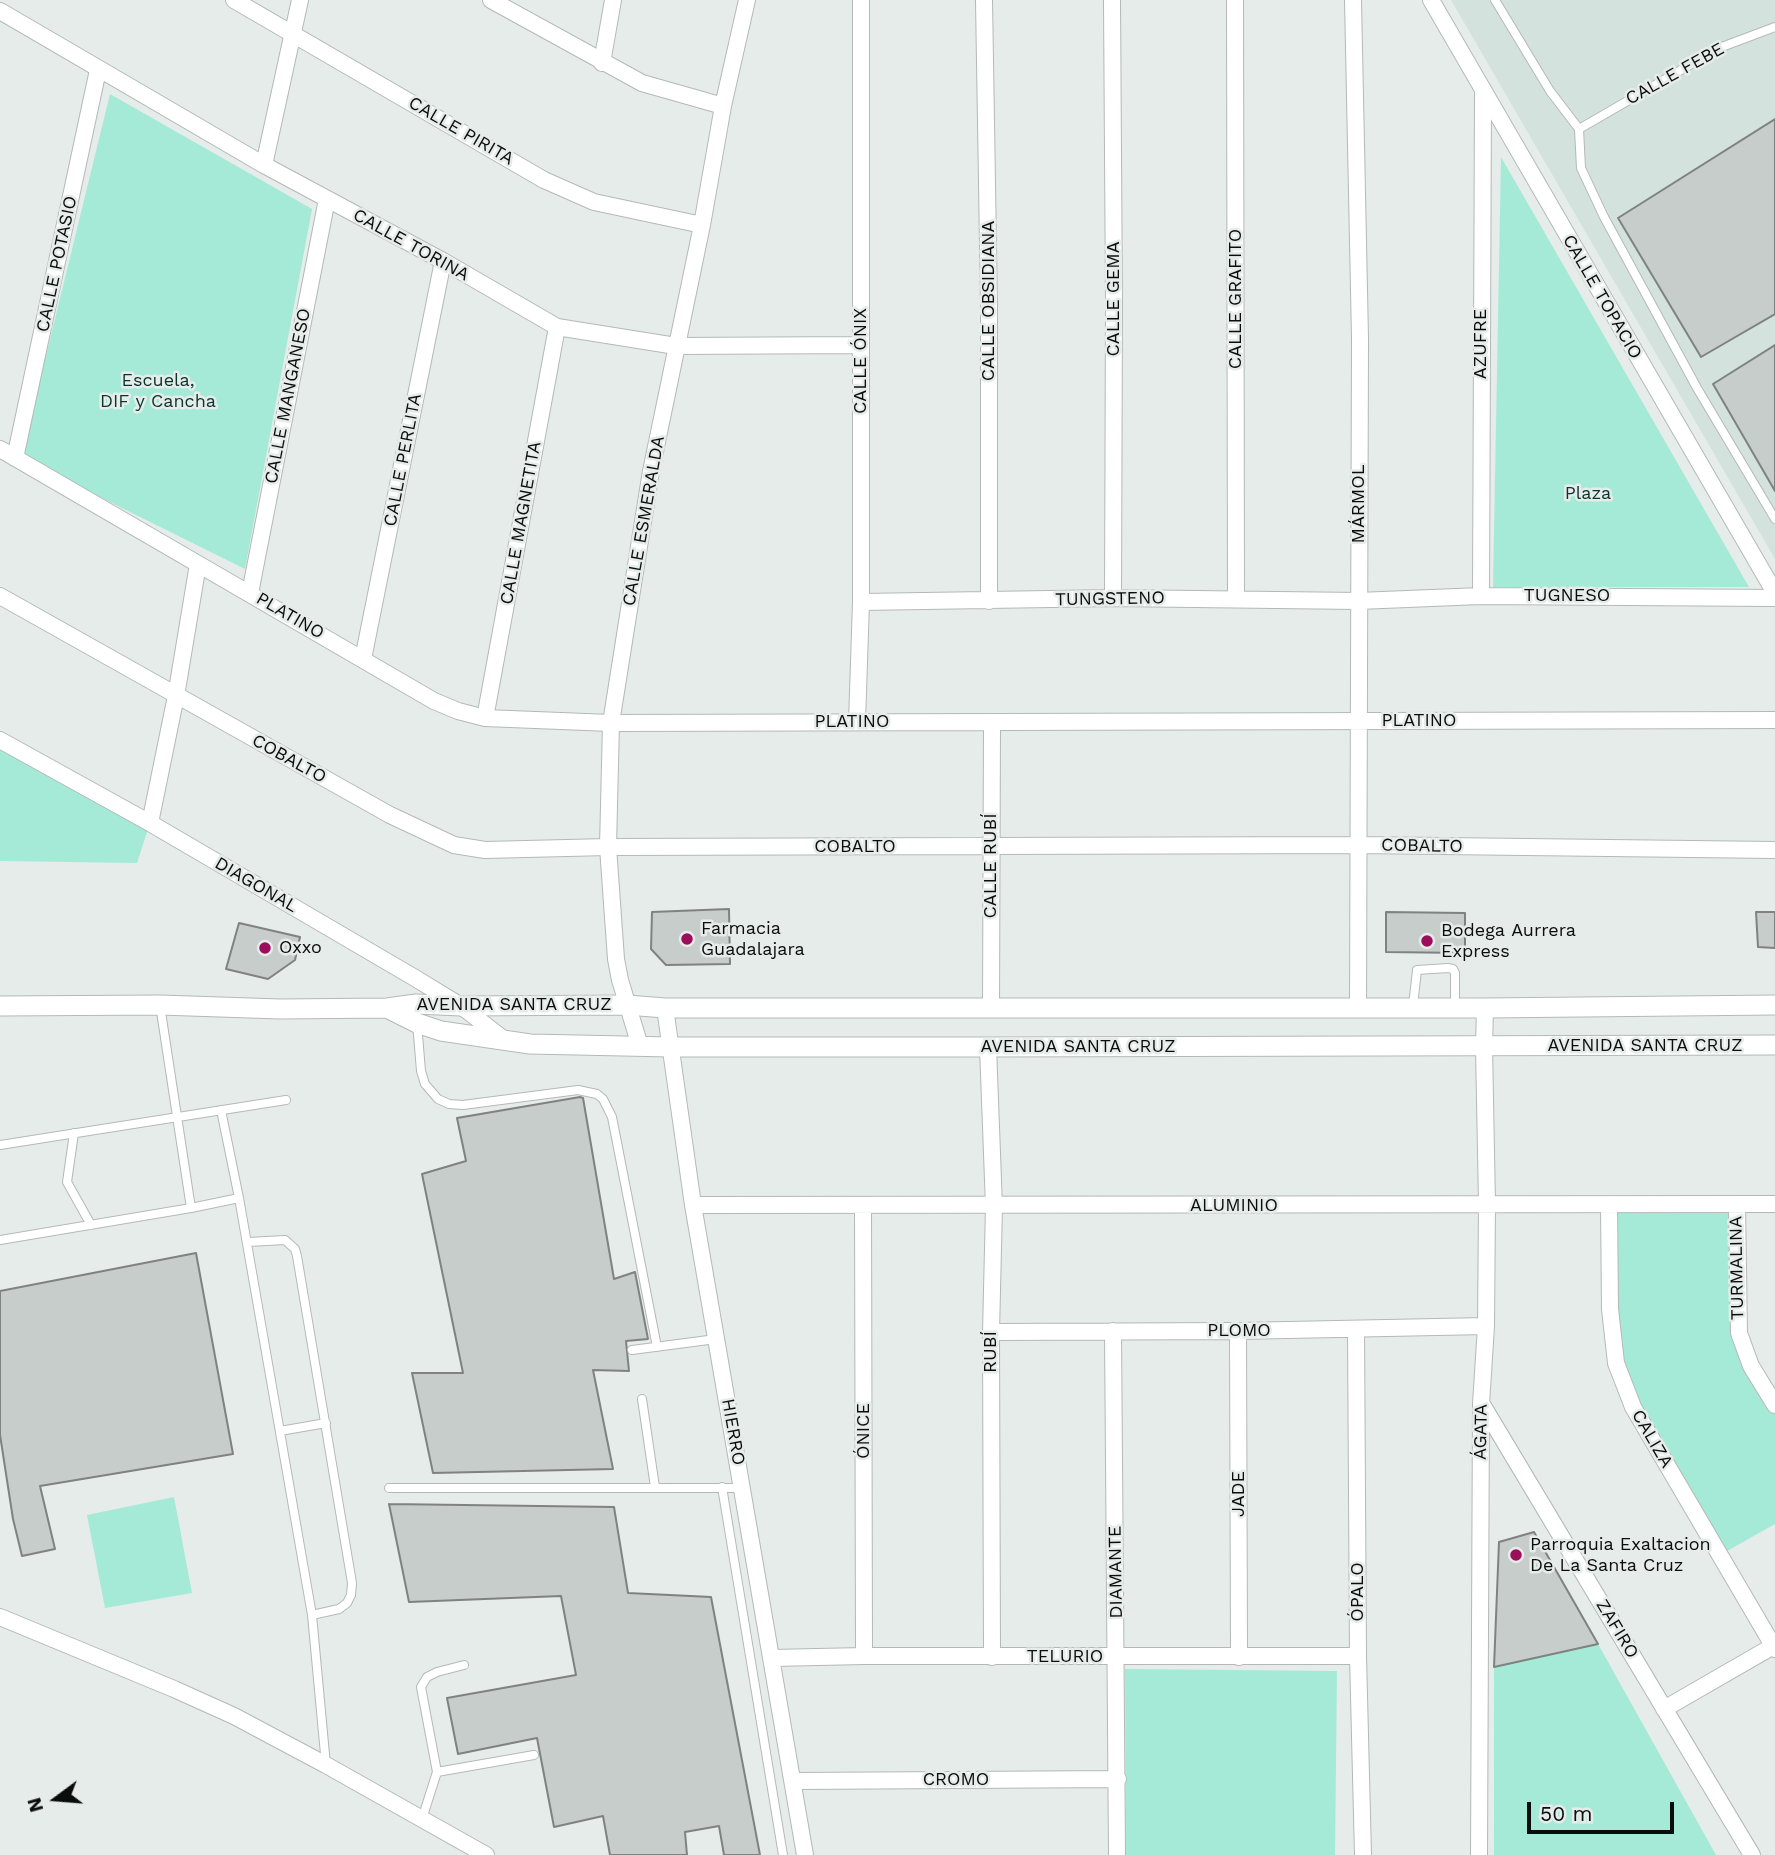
<!DOCTYPE html>
<html>
<head>
<meta charset="utf-8">
<style>
  body { margin:0 }
  #map { position:relative; width:1775px; height:1855px; overflow:hidden; background:#e6ecea; font-family:"Work Sans",sans-serif }
  canvas { display:block }
  .north { position:absolute; left:21px; top:1764px; width:70px; height:70px; -webkit-text-stroke:5px #e6ecea; paint-order:stroke; rotate:254deg; font-size:19px; font-weight:700; line-height:28px; text-align:center; color:#0b0c0c }
  .north::after { content:''; display:block; margin:auto; width:24px; height:32px; background:#0b0c0c; clip-path:polygon(50% 0,100% 100%,50% 72%,0 100%) }
  .scale { position:absolute; left:1527px; top:1802px; width:147px; height:32px; box-sizing:border-box; border:4px solid #0b0c0c; border-top:0; padding-left:9px; font-size:21px; line-height:24px; white-space:nowrap; color:#0b0c0c; -webkit-text-stroke:5px #e6ecea; paint-order:stroke }
</style>
</head>
<body>
<div id="map">
<canvas width="1775" height="1855"></canvas>
<div class="north">N</div>
<div class="scale">50 m</div>
</div>
<script>
const c = document.querySelector('canvas').getContext('2d');
c.lineJoin = 'round';
function fillPath(path, color) { c.fillStyle = color; c.fill(path, 'evenodd'); }
const shape = rows => new Path2D(rows.map(r => 'M' + r).join(''));
function stroke(path, color, width, dash) { c.strokeStyle = color; c.lineWidth = width; c.lineCap = dash ? 'butt' : 'round'; c.setLineDash(dash || []); c.stroke(path); }
function drawText(font, color, halo, rows, align = 'center') {
  c.font = font + ' "Work Sans",sans-serif'; c.lineWidth = 5; c.setLineDash([]); c.textBaseline = 'middle'; c.strokeStyle = halo; c.fillStyle = color; for (const [text, x, y, turn = 0] of rows) {
    c.save(); c.translate(x, y); c.rotate((+turn || 0) * Math.PI / 180); c.textAlign = isNaN(turn) ? turn : align; if (halo) c.strokeText(text, 0, 0); c.fillText(text, 0, 0); c.restore();
  }
}
const built = shape([
  [1451,0,1775,0,1775,559]
]);
const green = shape([
  [110,94,312,209,245,569,21,458],
  [1501,157,1749,587,1493,587],
  [0,740,150,823,137,863,0,861],
  [1609,1205,1737,1205,1739,1333,1775,1405,1775,1524,1720,1555,1616,1363],
  [174,1497,192,1593,105,1608,87,1515],
  [1598,1644,1716,1855,1494,1855,1494,1667],
  [1125,1669,1337,1671,1335,1855,1126,1855]
]);
const building = shape([
  [1775,119,1775,314,1701,357,1618,218,1775,119],
  [1775,345,1775,491,1713,384,1775,345],
  [729,909,730,964,666,965,651,949,652,912,729,909],
  [1386,912,1465,913,1465,953,1386,952,1386,912],
  [1756,912,1775,912,1775,948,1758,947,1756,912],
  [239,923,300,937,295,960,268,979,226,969,239,923],
  [580,1097,583,1098,614,1279,635,1272,648,1339,626,1341,629,1371,593,1370,613,1469,433,1473,412,1373,463,1373,422,1174,466,1161,457,1118,580,1097],
  [196,1253,233,1454,40,1486,55,1549,22,1556,13,1519,0,1435,0,1291,196,1253],
  [389,1504,614,1507,628,1593,711,1597,760,1855,724,1855,719,1826,685,1832,687,1855,610,1855,603,1816,554,1827,537,1738,458,1754,447,1698,576,1675,561,1596,409,1602,389,1504],
  [1534,1532,1598,1644,1494,1667,1499,1542,1534,1532]
]);
const service = shape([
  [1495,0,1550,91,1579,129,1581,168,1604,217,1697,388,1775,519],
  [1579,129,1719,48,1775,27],
  [160,1005,191,1208,239,1198,221,1110],
  [1413,1006,1417,970,1448,968,1453,969,1455,973,1455,1008],
  [417,1023,421,1071,425,1084,438,1099,449,1104,463,1105,578,1090,597,1094,603,1099,612,1117,657,1347],
  [74,1133,67,1182,91,1225],
  [0,1145,286,1100],
  [239,1198,312,1615,326,1765],
  [0,1240,191,1208],
  [248,1242,285,1240,295,1249,297,1256,352,1583,351,1595,347,1603,339,1609,312,1615],
  [632,1350,716,1339],
  [642,1399,655,1487],
  [280,1431,326,1423],
  [722,1487,783,1855],
  [389,1488,742,1488],
  [437,1772,534,1755],
  [422,1819,437,1772,421,1687,427,1677,437,1672,464,1665]
]);
const minor = shape([
  [234,0,544,180,594,202,702,225],
  [491,0,642,83,723,106],
  [984,0,989,306,989,601],
  [1112,0,1114,306,1113,598],
  [1235,0,1236,599],
  [1353,0,1360,338,1358,1008],
  [1431,0,1775,593],
  [0,11,264,165,443,261,557,327,676,346,861,345],
  [602,63,613,0],
  [264,165,300,0],
  [0,449,434,701,458,711,485,718,611,723,1775,720],
  [15,458,98,70],
  [250,593,327,199],
  [0,596,390,815,454,845,485,850,608,847,1359,845,1775,850],
  [1481,596,1483,94],
  [861,602,1113,598,1358,601,1481,596,1775,598],
  [363,659,443,261],
  [485,718,557,327],
  [857,722,861,602,861,0],
  [0,740,150,823,415,978,461,1006,506,1041],
  [150,823,176,696,198,564],
  [665,1008,693,1205,805,1855],
  [991,1009,992,723],
  [640,1046,620,980,616,959,608,847,611,723,651,471,702,225,723,106,747,0],
  [988,1047,994,1207,991,1332,992,1657],
  [693,1205,1775,1204],
  [863,1205,864,1656],
  [1609,1205,1610,1309,1616,1363,1633,1407,1775,1649],
  [1737,1205,1739,1333,1751,1366,1775,1405],
  [1356,1329,1358,1656,1363,1855],
  [1113,1331,1117,1855],
  [1238,1331,1239,1657],
  [991,1332,1238,1331,1486,1326],
  [1483,1406,1752,1855],
  [0,1617,174,1689,234,1716,326,1765,486,1855],
  [772,1658,864,1656,1358,1656],
  [1664,1709,1775,1645],
  [793,1781,1118,1779],
  [1479,1855,1481,1404,1486,1326,1487,1204,1484,1047,1485,1008]
]);
const tertiary = shape([
  [0,1006,160,1005,280,1009,387,1008,416,1004,461,1006,627,1005,665,1008,1485,1008,1775,1005],
  [387,1008,417,1023,441,1031,530,1044,670,1047,988,1047,1775,1045]
]);
const markers = [
  [687,939,7,"#9c0d5b"],
  [1427,941,7,"#9c0d5b"],
  [265,948,7,"#9c0d5b"],
  [1516,1555,7,"#9c0d5b"]
];
const streetNames = [
  ["CALLE FEBE",1675,74,-29],
  ["CALLE PIRITA",461,131,30],
  ["CALLE TORINA",411,245,29],
  ["CALLE POTASIO",57,264,-78],
  ["CALLE TOPACIO",1602,297,60],
  ["CALLE GEMA",1114,299,-90],
  ["CALLE GRAFITO",1236,299,-90],
  ["CALLE OBSIDIANA",989,301,-90],
  ["AZUFRE",1481,344,-90],
  ["CALLE ÓNIX",861,361,-90],
  ["CALLE MANGANESO",288,396,-79],
  ["CALLE PERLITA",403,460,-79],
  ["MÁRMOL",1359,504,-90],
  ["CALLE ESMERALDA",644,521,-80],
  ["CALLE MAGNETITA",521,523,-80],
  ["TUGNESO",1567,596],
  ["TUNGSTENO",1110,599,-1],
  ["PLATINO",290,616,30],
  ["PLATINO",1419,721],
  ["PLATINO",852,722],
  ["COBALTO",289,759,29],
  ["COBALTO",1422,846,1],
  ["COBALTO",855,847],
  ["CALLE RUBÍ",991,866,-90],
  ["DIAGONAL",256,885,30],
  ["AVENIDA SANTA CRUZ",514,1005],
  ["AVENIDA SANTA CRUZ",1645,1046],
  ["AVENIDA SANTA CRUZ",1078,1047],
  ["ALUMINIO",1234,1206],
  ["TURMALINA",1737,1268,-91],
  ["PLOMO",1239,1331],
  ["RUBÍ",991,1352,-90],
  ["ÓNICE",864,1431,-90],
  ["HIERRO",733,1432,80],
  ["ÁGATA",1481,1432,-89],
  ["CALIZA",1652,1439,60],
  ["JADE",1239,1494,-90],
  ["DIAMANTE",1116,1572,-91],
  ["ÓPALO",1358,1592,-90],
  ["ZAFIRO",1617,1629,59],
  ["TELURIO",1065,1657],
  ["CROMO",956,1780]
];
const parkNames = [
  ["Escuela,",158,381],
  ["DIF y Cancha",158,402],
  ["Plaza",1588,494]
];
const poiNames = [
  ["Farmacia",701,929],
  ["Guadalajara",701,950],
  ["Bodega Aurrera",1441,931],
  ["Express",1441,952],
  ["Oxxo",279,948],
  ["Parroquia Exaltacion",1530,1545],
  ["De La Santa Cruz",1530,1566]
];
fillPath(built, '#d3e2dd');
fillPath(green, '#a4ead7');
fillPath(building, '#c7cdcb');
stroke(building, '#7e8381', 2);
stroke(service, '#b4b9b8', 10);
stroke(minor, '#b4b9b8', 18);
stroke(tertiary, '#b4b9b8', 21);
stroke(service, '#fff', 8);
stroke(minor, '#fff', 16);
stroke(tertiary, '#fff', 19);
for (const [x, y, r, color] of markers) { const dot = new Path2D(); dot.arc(x, y, r, 0, 2 * Math.PI); c.fillStyle = color; c.fill(dot); stroke(dot, '#e6ecea', 2.5); }
drawText('18px', '#0b0c0c', '#e6ecea', streetNames);
drawText('18px', '#09352c', '#e6ecea', parkNames);
drawText('18px', '#0b0c0c', '#e6ecea', poiNames, 'left');
</script>
</body>
</html>
